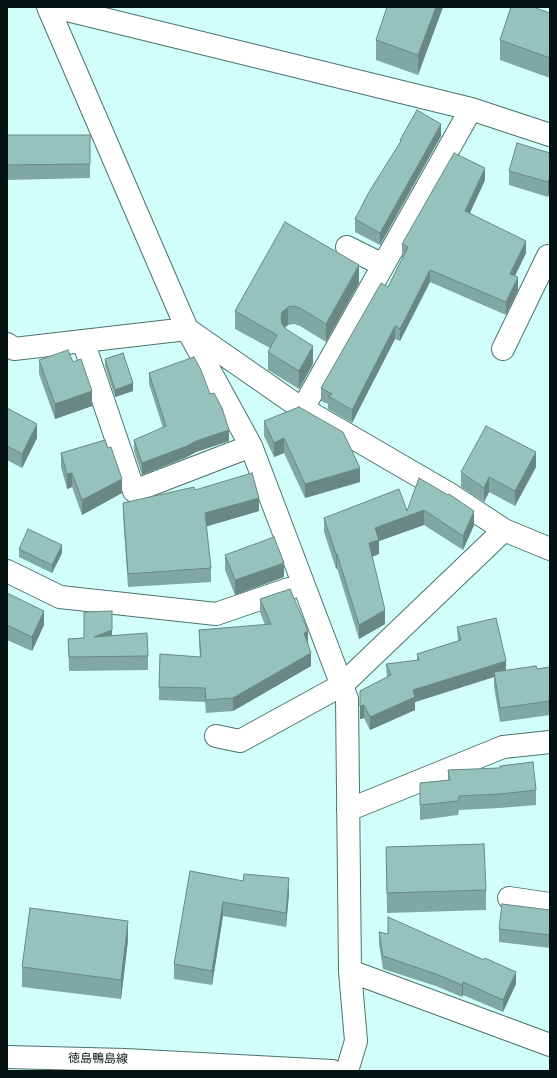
<!DOCTYPE html>
<html>
<head>
<meta charset="utf-8">
<style>
  body { margin:0 }
  #map { position:relative; width:557px; height:1078px; overflow:hidden; background:#d1fef8; font-family:"IBM Plex Sans",sans-serif }
  canvas { display:block }
  .frame { position:absolute; inset:0; border:8px solid #041312; pointer-events:none }
</style>
</head>
<body>
<div id="map">
<canvas width="557" height="1078"></canvas>
<div class="frame"></div>
</div>
<script>
const c = document.querySelector('canvas').getContext('2d');
c.lineJoin = 'round';
const shape = rows => new Path2D(rows.map(r => 'M' + r).join(''));
function stroke(path, color, width, dash) { c.strokeStyle = color; c.lineWidth = width; c.lineCap = dash ? 'butt' : 'round'; c.setLineDash(dash || []); c.stroke(path); }
function fillPath(path, color) { c.fillStyle = color; c.fill(path, 'evenodd'); }
function drawText(font, color, halo, rows, align = 'center') {
  c.font = font + ' "IBM Plex Sans","Noto Sans JP",sans-serif'; c.lineWidth = 3; c.setLineDash([]); c.textBaseline = 'middle'; c.strokeStyle = halo; c.fillStyle = color; for (const [text, x, y, turn = 0] of rows) {
    c.save(); c.translate(x, y); c.rotate((+turn || 0) * Math.PI / 180); c.textAlign = isNaN(turn) ? turn : align; if (halo) c.strokeText(text, 0, 0); c.fillText(text, 0, 0); c.restore();
  }
}
const minor = shape([
  [48,7,187,329,251,446,347,699,350,971,356,1041,347,1071],
  [55,7,471,109,550,135],
  [347,247,383,265],
  [83,341,134,491,251,446],
  [7,344,14,349,187,329,295,404,448,493,504,530,342,685,240,741,216,736],
  [503,349,548,256,550,257],
  [303,408,471,109],
  [504,530,550,549],
  [7,571,60,597,216,614,289,589],
  [348,810,503,747,550,742],
  [509,898,550,904],
  [350,971,550,1045]
]);
const major = shape([
  [7,1057,125,1060,332,1071]
]);
const wall = shape([
  [443,7,418,75,376,60,376,40],
  [550,13,550,78,500,60,500,40],
  [7,135,90,135,90,178,7,180],
  [441,136,380,245,355,232,355,219,400,143,400,140],
  [550,153,550,190,548,197,509,185,509,171],
  [485,180,470,213,526,253,515,276,518,290,506,315,430,282,400,341,395,339,352,423,328,409,328,404,321,401,321,388,388,287,403,257,402,257,402,244],
  [359,283,326,342,300,326,294,324,288,325,285,327,313,364,299,389,268,370,268,352,270,348,235,329,235,311],
  [105,359,133,391,115,397,105,366],
  [39,360,73,362,92,406,55,419,39,374],
  [149,373,210,394,229,441,196,452,187,457,142,475,134,451,134,440,163,428,149,384],
  [7,408,37,438,22,468,7,460],
  [264,421,360,482,305,498,284,453,274,457,264,436],
  [61,453,122,493,82,515,72,487,67,489,61,467],
  [536,467,515,506,489,492,484,502,461,487,461,472],
  [419,478,474,525,463,550,424,525,379,541,379,554,372,556,385,624,359,639,337,568,336,569,324,532,324,518,407,511],
  [195,490,259,511,206,526,211,568,211,582,128,587,123,516,123,503],
  [19,549,62,553,52,573,19,557],
  [225,555,284,577,235,595,225,570],
  [7,593,44,625,32,651,7,640],
  [260,599,308,643,311,666,233,711,206,713,205,702,159,700,159,687,200,657,199,643,199,630,265,625,260,612],
  [457,627,506,671,537,669,550,667,550,715,500,722,494,687,494,677,415,702,415,710,370,730,364,718,360,719,360,691,387,677,386,664,417,661,417,654,458,641],
  [112,635,148,656,148,670,69,671,68,639],
  [448,770,536,790,536,805,500,808,459,810,458,815,420,820,420,783,448,780],
  [386,847,486,890,486,910,387,913],
  [190,871,289,893,286,927,223,916,212,985,174,979,174,964],
  [550,910,550,948,499,942,499,929],
  [388,917,516,984,503,1012,463,995,462,997,436,986,383,969,379,944,379,932,388,934],
  [128,940,121,999,22,987,22,967]
]);
const shadedWall = shape([
  [436,7,443,7,418,75,418,55],
  [441,124,441,136,380,245,380,233],
  [485,168,485,180,465,223,465,211],
  [550,176,550,190,548,197,548,182],
  [526,241,526,253,510,286,510,274],
  [359,265,359,283,326,342,326,324],
  [430,270,430,282,400,341,400,329],
  [518,277,518,290,506,315,506,302],
  [288,307,288,325,282,330,281,318,282,312],
  [395,326,395,339,352,423,352,410],
  [313,346,313,364,299,389,299,371],
  [133,383,133,391,115,397,115,390],
  [92,391,92,406,55,419,55,404],
  [37,424,37,438,22,468,22,454],
  [229,430,229,441,196,452,187,457,142,475,142,463,196,441],
  [284,438,284,453,274,457,274,443],
  [536,452,536,467,515,506,515,491],
  [360,468,360,482,305,498,305,484],
  [72,473,72,487,67,489,67,474],
  [489,477,489,492,484,502,484,488],
  [122,479,122,493,82,515,82,500],
  [259,498,259,511,205,527,205,513],
  [424,510,424,525,379,541,379,554,369,558,369,543,375,528],
  [474,511,474,525,463,550,463,536],
  [62,545,62,553,52,573,52,565],
  [336,554,337,554,337,568,336,569],
  [284,563,284,577,235,595,235,580],
  [385,610,385,624,359,639,359,625],
  [44,611,44,625,32,651,32,637],
  [112,630,112,644,94,637],
  [308,631,308,645,304,633],
  [311,653,311,666,233,711,233,698],
  [506,661,506,673,494,672,494,677,415,702,415,710,370,730,370,717,413,690],
  [364,705,364,718,360,719,360,706],
  [289,878,289,893,286,927,286,913],
  [223,902,223,916,212,985,212,971],
  [128,921,128,940,121,999,121,980],
  [516,972,516,984,503,1012,503,1000],
  [463,982,463,995,462,997,462,985]
]);
const building = shape([
  [387,7,436,7,418,55,376,40,387,7],
  [511,7,533,7,550,13,550,58,500,40,511,7],
  [417,110,441,124,380,233,355,219,369,192,401,141,400,140,417,110],
  [7,135,90,135,90,164,7,165,7,135],
  [517,143,550,153,550,176,548,182,509,171,517,143],
  [454,153,485,168,465,211,526,241,510,274,518,277,506,302,430,270,400,329,395,326,352,410,328,396,332,394,321,388,381,283,388,287,408,247,402,244,454,153],
  [285,222,359,265,326,324,300,308,294,306,288,307,282,312,281,318,282,324,286,329,313,346,299,371,268,352,277,335,235,311,285,222],
  [68,350,73,362,81,359,92,391,55,404,39,360,68,350],
  [123,353,133,383,115,390,105,359,123,353],
  [194,357,201,370,210,394,214,393,222,408,229,430,196,441,187,446,142,463,134,440,166,426,149,373,194,357],
  [299,407,343,432,360,468,305,484,284,438,274,443,264,421,299,407],
  [7,408,37,424,22,454,7,446,7,408],
  [486,426,536,452,515,491,489,477,484,488,461,472,486,426],
  [105,440,108,448,111,447,122,479,82,500,72,473,67,474,61,453,105,440],
  [252,473,259,498,205,513,211,568,128,574,123,503,194,487,195,490,252,473],
  [419,478,448,495,449,494,474,511,463,536,424,510,375,528,379,540,369,543,385,610,359,625,337,554,336,554,324,518,399,489,407,511,419,478],
  [28,529,62,545,52,565,19,549,28,529],
  [274,537,284,563,235,580,225,555,274,537],
  [290,589,308,631,304,633,311,653,233,698,206,700,205,688,159,687,160,654,201,657,199,630,271,624,260,599,290,589],
  [7,593,44,611,32,637,7,625,7,593],
  [112,611,112,630,94,637,147,633,148,656,69,657,68,639,84,638,84,612,112,611],
  [496,618,506,661,413,690,415,697,370,717,364,705,360,706,360,691,391,675,386,664,419,660,417,654,461,640,457,627,496,618],
  [536,666,537,669,550,667,550,701,500,708,494,672,536,666],
  [533,762,536,790,500,794,459,796,458,801,420,805,420,783,450,780,448,770,500,768,500,766,533,762],
  [484,844,486,890,387,893,386,847,484,844],
  [190,871,243,881,244,874,289,878,286,913,223,902,212,971,174,964,190,871],
  [502,904,550,910,550,935,499,929,502,904],
  [30,908,128,921,121,980,22,967,30,908],
  [388,917,484,960,485,958,516,972,503,1000,463,982,462,985,436,974,383,956,379,932,388,934,388,917]
]);
const streetNames = [
  ["徳島鴨島線",98,1059,1]
];
stroke(minor, '#4a746e', 24);
stroke(major, '#4a746e', 24);
stroke(minor, '#fff', 22);
stroke(major, '#fff', 22);
fillPath(wall, '#81a7a2');
fillPath(shadedWall, '#698884');
fillPath(building, '#96c2bc');
stroke(building, '#698884', 1);
drawText('12px', '#041312', '#fff', streetNames);
</script>
</body>
</html>
